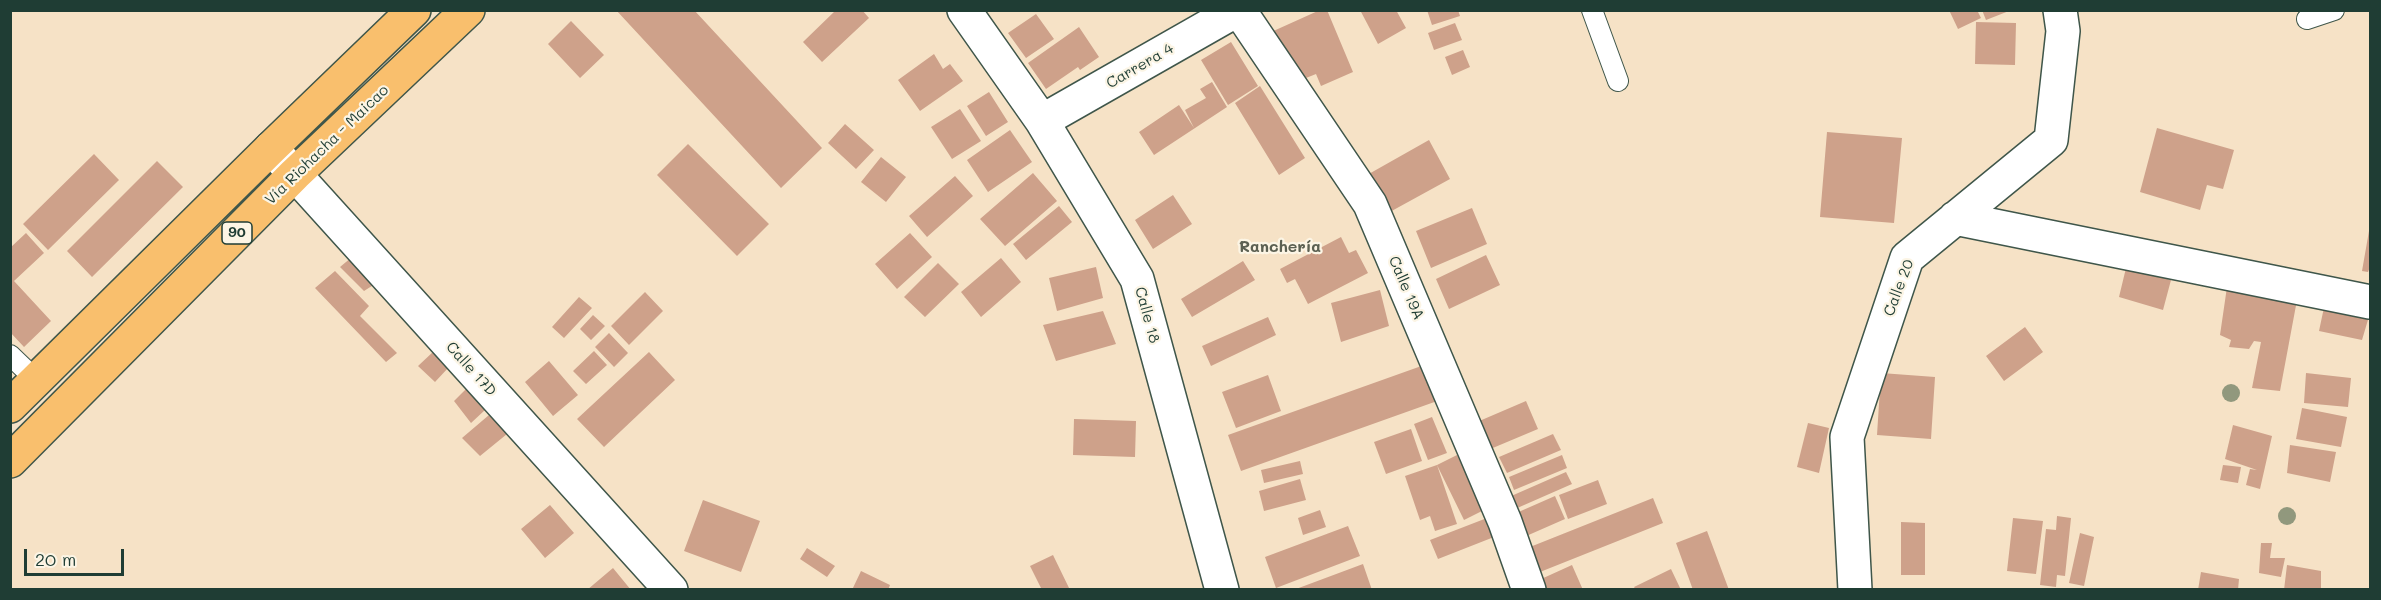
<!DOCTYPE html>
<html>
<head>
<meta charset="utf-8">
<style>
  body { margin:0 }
  #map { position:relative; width:2381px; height:600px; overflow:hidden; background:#f6e2c6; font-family:Mali,sans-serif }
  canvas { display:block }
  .frame { position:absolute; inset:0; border:12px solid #1f3d34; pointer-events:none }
  .scale { position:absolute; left:24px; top:549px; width:100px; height:27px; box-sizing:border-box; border:3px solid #1f3d34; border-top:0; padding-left:8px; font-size:18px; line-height:21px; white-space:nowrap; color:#1f3d34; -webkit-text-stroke:4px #fcf5e5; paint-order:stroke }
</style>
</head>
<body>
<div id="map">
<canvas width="2381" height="600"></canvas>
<div class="frame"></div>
<div class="scale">20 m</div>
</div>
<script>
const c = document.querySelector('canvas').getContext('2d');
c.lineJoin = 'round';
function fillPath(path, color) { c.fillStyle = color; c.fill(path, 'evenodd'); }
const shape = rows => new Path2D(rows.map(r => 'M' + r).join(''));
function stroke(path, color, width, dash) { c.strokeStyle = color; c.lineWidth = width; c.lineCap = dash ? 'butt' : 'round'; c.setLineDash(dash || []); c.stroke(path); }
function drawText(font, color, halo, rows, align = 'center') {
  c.font = font + ' Mali,sans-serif'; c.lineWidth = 4.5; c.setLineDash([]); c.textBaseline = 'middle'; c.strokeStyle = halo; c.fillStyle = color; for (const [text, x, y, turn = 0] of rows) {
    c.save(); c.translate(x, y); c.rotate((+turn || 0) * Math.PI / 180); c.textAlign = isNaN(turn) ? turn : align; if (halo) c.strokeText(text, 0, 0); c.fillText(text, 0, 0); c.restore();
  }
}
const building = shape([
  [616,10,694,10,822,148,781,188],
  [836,10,862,10,869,18,822,62,803,42],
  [1320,10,1327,10,1353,72,1321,86,1316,74,1296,82,1269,33],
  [1360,10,1396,10,1406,28,1378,44],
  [1427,10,1458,10,1460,16,1432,25],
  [1949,10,1977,10,1981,18,1958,29],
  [1982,10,2009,10,2009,11,1986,20],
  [1036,14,1054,39,1026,58,1008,33],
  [571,21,604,55,580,78,548,44],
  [1976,22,2016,23,2015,65,1975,64],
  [1455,23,1462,40,1434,50,1428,33],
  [1079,27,1099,57,1080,70,1078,67,1046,89,1028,63],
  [1231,42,1258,86,1228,105,1201,60],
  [1463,50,1470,67,1452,75,1445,57],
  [934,54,943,69,950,64,963,81,920,111,898,80],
  [1212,82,1227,107,1154,155,1139,132,1179,105,1194,128,1185,110,1206,98,1200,89],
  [1260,86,1305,158,1279,175,1235,103],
  [989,92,1008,122,986,136,967,106],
  [960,109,981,141,952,159,931,127],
  [845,124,874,150,856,169,828,143],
  [2157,128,2234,150,2223,189,2207,185,2200,210,2140,192],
  [1010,130,1032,162,988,192,967,160],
  [1827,132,1902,138,1894,223,1820,217],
  [1429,140,1450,179,1388,213,1367,175],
  [688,144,769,224,737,256,657,175],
  [94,154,119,180,48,250,23,224],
  [881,157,906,177,886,202,861,182],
  [157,161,183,187,92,277,67,251],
  [1033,173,1057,201,1005,246,980,219],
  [955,176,973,196,927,237,909,216],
  [1173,195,1192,224,1153,249,1135,220],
  [1059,206,1072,222,1026,260,1013,244],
  [1472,208,1487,244,1431,268,1416,231],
  [2369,231,2370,267,2368,272,2362,271],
  [26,233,44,253,14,281,51,321,24,347,10,332,10,248],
  [910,233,932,257,897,289,875,264],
  [1341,237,1349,253,1356,250,1368,273,1308,304,1295,279,1287,283,1280,269],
  [1486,255,1500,285,1449,309,1436,279],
  [352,257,375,284,364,291,340,267],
  [1001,258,1021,282,981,317,961,292],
  [1243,261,1255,280,1192,317,1181,299],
  [938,263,959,284,925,317,904,297],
  [1096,267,1103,298,1057,311,1049,278],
  [2126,268,2171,280,2163,310,2119,297],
  [335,271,369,306,360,316,397,353,386,362,315,288],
  [2227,287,2297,300,2280,391,2252,388,2261,342,2254,341,2249,349,2229,347,2231,340,2220,335],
  [1380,290,1389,326,1341,342,1331,303],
  [645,292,663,311,629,345,611,326],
  [579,297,592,308,564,338,552,327],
  [2326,298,2370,313,2362,340,2319,331],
  [1103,311,1116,344,1056,361,1043,325],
  [593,315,605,326,591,340,580,329],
  [1268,317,1276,335,1211,366,1202,346],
  [2025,327,2043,352,2004,381,1986,356],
  [609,333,628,353,614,367,595,347],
  [434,351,449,367,435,382,418,366],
  [594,351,607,365,586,384,573,371],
  [649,352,675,380,604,447,577,419],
  [549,361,578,395,553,416,525,382],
  [1427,364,1440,400,1241,471,1228,435],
  [1881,373,1935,377,1931,439,1877,435],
  [2306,373,2351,378,2348,407,2304,403],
  [1268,375,1281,411,1236,428,1222,392],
  [466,389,485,410,471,423,454,401],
  [1526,401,1538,429,1488,450,1477,422],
  [2302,408,2347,417,2341,447,2296,439],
  [489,415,507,434,480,456,462,438],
  [1432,417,1447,453,1428,460,1414,424],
  [1074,419,1136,421,1135,457,1073,455],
  [1808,423,1829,428,1819,473,1797,467],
  [2233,425,2272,436,2260,489,2246,485,2250,469,2257,470,2225,459],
  [1411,429,1422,461,1386,474,1374,442],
  [1553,434,1561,450,1507,473,1499,457],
  [2290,445,2336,452,2330,482,2287,473],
  [1457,455,1484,510,1464,520,1437,465],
  [1562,455,1567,468,1514,490,1509,477],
  [1300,461,1303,474,1264,483,1261,470],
  [1437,465,1457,524,1435,531,1430,516,1420,520,1405,476],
  [2223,465,2241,467,2238,483,2220,480],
  [1566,472,1572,484,1515,509,1509,497],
  [1300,479,1306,500,1264,511,1259,491],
  [1598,480,1607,504,1568,519,1559,495],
  [1555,496,1565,519,1524,537,1514,514],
  [1653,498,1663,523,1540,572,1530,547],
  [703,500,760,521,741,572,684,551],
  [550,505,574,533,545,558,521,529],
  [1320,510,1326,527,1303,535,1298,518],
  [2057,516,2071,518,2065,576,2057,575,2056,587,2040,585,2046,529,2056,530],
  [1487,518,1494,537,1438,559,1430,540],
  [2013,518,2043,521,2036,574,2007,571],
  [1901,522,1925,523,1925,575,1901,575],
  [1348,526,1360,556,1276,588,1265,557],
  [1707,531,1729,590,1693,590,1676,543],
  [2080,533,2094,537,2084,586,2069,583],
  [2261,543,2272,543,2270,558,2285,558,2281,577,2259,573],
  [807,548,835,566,827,577,800,559],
  [1053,555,1070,590,1042,590,1030,566],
  [1363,564,1372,590,1296,590,1296,589],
  [1572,565,1583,590,1544,590,1539,580],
  [2287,565,2321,571,2321,590,2284,590],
  [613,568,631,590,587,590],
  [1671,569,1681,590,1636,590,1634,587],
  [861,571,890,585,888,590,852,590],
  [2201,572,2239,579,2238,590,2198,590]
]);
const lane = shape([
  [1592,10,1618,81],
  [2307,19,2334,10],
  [10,355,36,380]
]);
const street = shape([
  [964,10,1042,121,1137,279,1222,590],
  [1239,10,1370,204,1505,522,1529,590],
  [1042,121,1237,10],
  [271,148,671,590],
  [1955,218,2370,302],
  [1855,590,1847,437,1907,258,2051,140,2063,31,2060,10]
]);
const highway = shape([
  [10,406,271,148,414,10],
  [10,461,295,174,468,10]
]);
const trees = [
  [2231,393],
  [2287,516]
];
const shields = [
  [237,233,30]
];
const shieldNames = [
  ["90",237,233]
];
const streetNames = [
  ["Carrera 4",1140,66,-30],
  ["Vía Riohacha - Maicao",327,145,-44],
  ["Calle 19A",1406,288,67],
  ["Calle 20",1899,288,-69],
  ["Calle 18",1147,315,75],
  ["Calle 17D",471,369,48]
];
const neighbourhoodNames = [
  ["Ranchería",1280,247]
];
fillPath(building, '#cea18a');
stroke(lane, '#3f564a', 22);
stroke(street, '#3f564a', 36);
stroke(highway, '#3f564a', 36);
stroke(lane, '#fff', 20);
stroke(street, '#fff', 33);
stroke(highway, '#f9bf6d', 33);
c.fillStyle = '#91987d';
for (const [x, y] of trees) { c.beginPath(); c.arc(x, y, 9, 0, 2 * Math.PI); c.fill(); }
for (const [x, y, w] of shields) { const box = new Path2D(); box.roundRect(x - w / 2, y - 11, w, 22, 4.5); c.fillStyle = '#fcf5e5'; c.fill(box); stroke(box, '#1f3d34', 1.5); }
drawText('bold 14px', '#1f3d34', null, shieldNames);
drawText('15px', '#1f3d34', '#fcf5e5', streetNames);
drawText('bold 16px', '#5c6052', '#fcf5e5', neighbourhoodNames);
</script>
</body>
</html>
